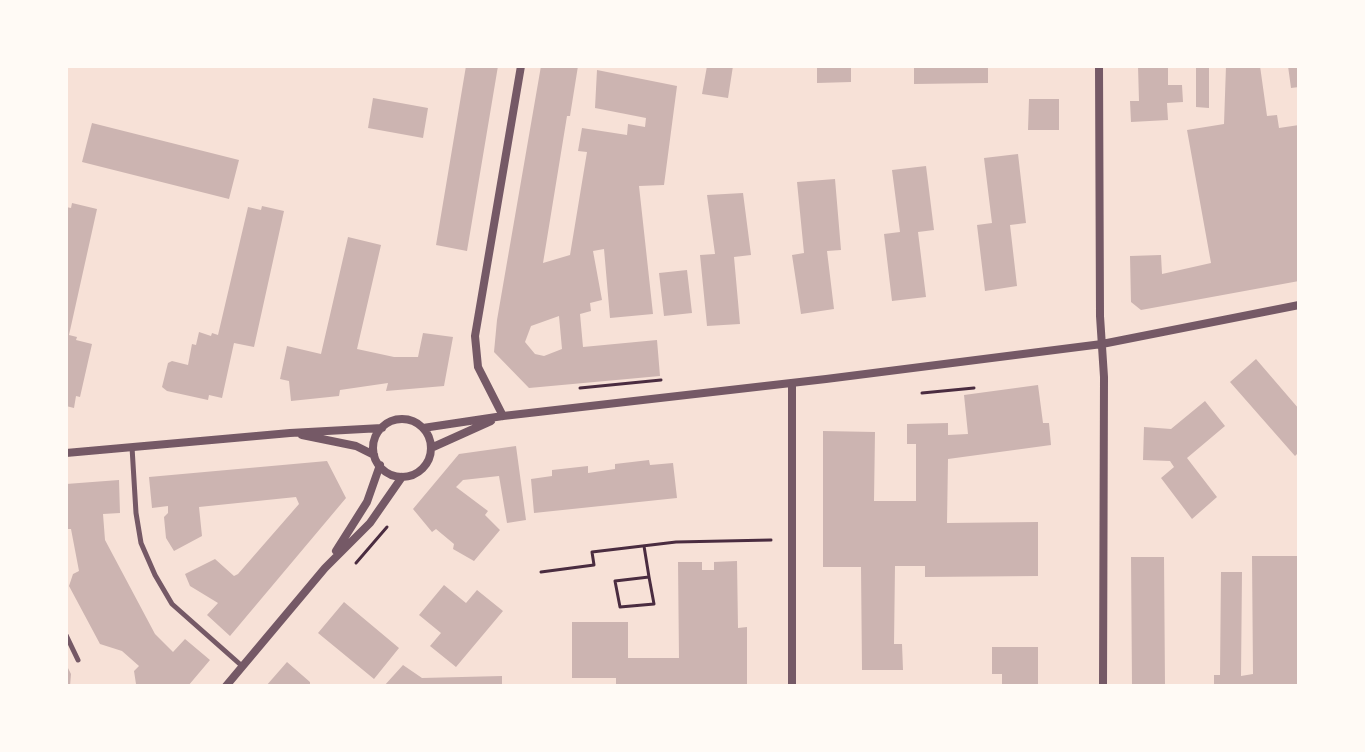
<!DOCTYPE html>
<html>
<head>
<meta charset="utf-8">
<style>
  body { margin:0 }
  #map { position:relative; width:1365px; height:752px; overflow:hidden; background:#f7e1d7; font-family:Poppins,sans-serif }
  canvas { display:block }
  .frame { position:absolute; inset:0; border:68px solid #fffaf5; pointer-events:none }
</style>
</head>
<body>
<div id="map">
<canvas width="1365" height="752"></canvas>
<div class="frame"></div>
</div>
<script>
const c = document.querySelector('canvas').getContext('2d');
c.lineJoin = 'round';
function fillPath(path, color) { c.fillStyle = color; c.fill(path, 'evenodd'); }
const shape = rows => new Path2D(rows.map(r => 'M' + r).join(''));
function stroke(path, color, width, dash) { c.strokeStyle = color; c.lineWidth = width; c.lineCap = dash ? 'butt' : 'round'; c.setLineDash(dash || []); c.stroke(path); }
const building = shape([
  [466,66,498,66,467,251,436,245],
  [541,66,578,66,570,116,567,116,543,263,570,255,587,152,578,151,582,128,627,135,628,124,645,127,646,118,595,108,597,70,677,86,664,185,639,186,653,314,610,318,604,249,593,251,602,300,590,303,591,311,580,314,583,347,657,340,660,376,529,388,494,352,497,320],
  [559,316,562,349,544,356,535,354,525,342,531,326],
  [707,66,733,66,728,98,702,94],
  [817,66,851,66,851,82,817,83],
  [914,66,988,66,988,83,914,84],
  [1138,66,1168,66,1168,85,1182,85,1183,102,1167,103,1168,120,1131,122,1130,101,1139,101],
  [1196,66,1209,66,1209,108,1196,107],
  [1226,66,1260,66,1267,116,1277,115,1279,128,1299,125,1299,281,1141,310,1131,302,1130,256,1161,255,1162,274,1211,263,1187,130,1224,124],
  [1288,66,1299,66,1299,87,1291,88],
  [373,98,428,108,423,138,368,128],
  [1029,99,1059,99,1059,130,1028,130],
  [92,123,239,160,229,199,82,162],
  [1018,154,1026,223,1010,225,1017,286,985,291,977,225,992,223,984,158],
  [926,166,934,230,918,232,926,297,892,301,884,234,900,232,892,170],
  [835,179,841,250,827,251,834,309,801,314,792,255,804,253,797,182],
  [743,193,751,255,734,257,740,324,707,326,700,255,715,254,707,195],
  [72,203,97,209,69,335,77,337,76,340,92,344,80,397,76,396,74,408,66,406,66,207,71,208],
  [262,206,284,211,254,347,234,343,222,398,209,395,208,400,167,391,162,387,168,363,172,361,188,365,192,344,196,345,199,332,211,336,212,333,218,335,248,207,261,210],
  [348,237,381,245,357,349,394,357,418,357,423,333,453,337,444,386,386,391,388,383,340,390,339,396,291,401,289,381,280,379,287,346,321,354],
  [687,270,692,313,664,316,659,273],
  [1256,359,1299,409,1299,452,1295,456,1230,382],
  [1038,385,1043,423,1049,423,1051,445,948,459,947,523,1038,522,1038,576,925,577,925,566,895,566,894,644,902,644,903,670,862,670,861,567,823,567,823,431,875,432,874,501,916,501,916,444,907,444,907,424,948,423,948,435,968,434,964,395],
  [1205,401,1225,426,1187,458,1217,497,1192,519,1161,478,1174,467,1170,461,1143,460,1144,427,1171,429],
  [516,446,526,520,507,523,499,476,463,480,456,487,488,511,485,515,500,530,474,561,453,549,454,544,436,529,432,532,413,509,459,454],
  [649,460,650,465,673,463,677,498,534,513,531,479,552,476,552,470,588,466,588,473,615,469,615,464],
  [327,461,346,498,230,636,207,615,218,603,190,586,185,574,215,559,234,576,238,574,299,504,296,497,199,507,202,536,174,551,166,538,164,517,168,513,168,506,152,508,149,477],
  [119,480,120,513,103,514,105,540,155,634,173,652,185,639,210,660,188,686,136,684,134,671,139,666,122,651,100,644,69,586,73,574,79,571,71,529,66,529,66,484],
  [1252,556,1299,556,1299,686,1214,686,1214,675,1220,675,1221,572,1242,572,1241,676,1253,674],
  [1131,557,1164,557,1165,686,1132,686],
  [737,561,738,628,747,627,747,684,616,686,616,678,572,678,572,622,628,622,628,658,679,658,678,562,702,562,702,570,714,570,714,562],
  [444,585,466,603,477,590,503,611,456,667,430,646,441,633,419,615],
  [344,602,399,648,374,679,318,633],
  [992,647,1038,647,1038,686,1002,686,1002,674,992,674],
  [287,662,310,682,310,686,266,686],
  [66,664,71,674,70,686,66,686],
  [403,665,422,678,502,676,502,686,384,686]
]);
const path = shape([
  [580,388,661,380],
  [922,393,974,388],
  [644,546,649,577,654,604,620,607,615,581,649,577],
  [356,563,387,527],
  [541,572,594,565,592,552,676,542,771,540]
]);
const service = shape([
  [132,447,136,513,141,543,155,575,172,604,242,666],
  [66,635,78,660]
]);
const minor = shape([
  [1099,66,1100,316,1104,377,1103,686],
  [792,383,792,686],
  [503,416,478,367,475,336,521,66],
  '373 448a29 29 0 1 1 58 0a29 29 0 1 1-58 0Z',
  [423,428,503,416,826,379,1102,344,1299,305],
  [302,435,356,446,374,455],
  [431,448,491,421],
  [66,453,290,433,382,428],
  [336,551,367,502,380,465],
  [226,686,325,568,370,523,402,477]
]);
fillPath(building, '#ccb4b1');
stroke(path, '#4a2c40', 3);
stroke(service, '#755966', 5);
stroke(minor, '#755966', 8);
</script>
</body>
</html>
